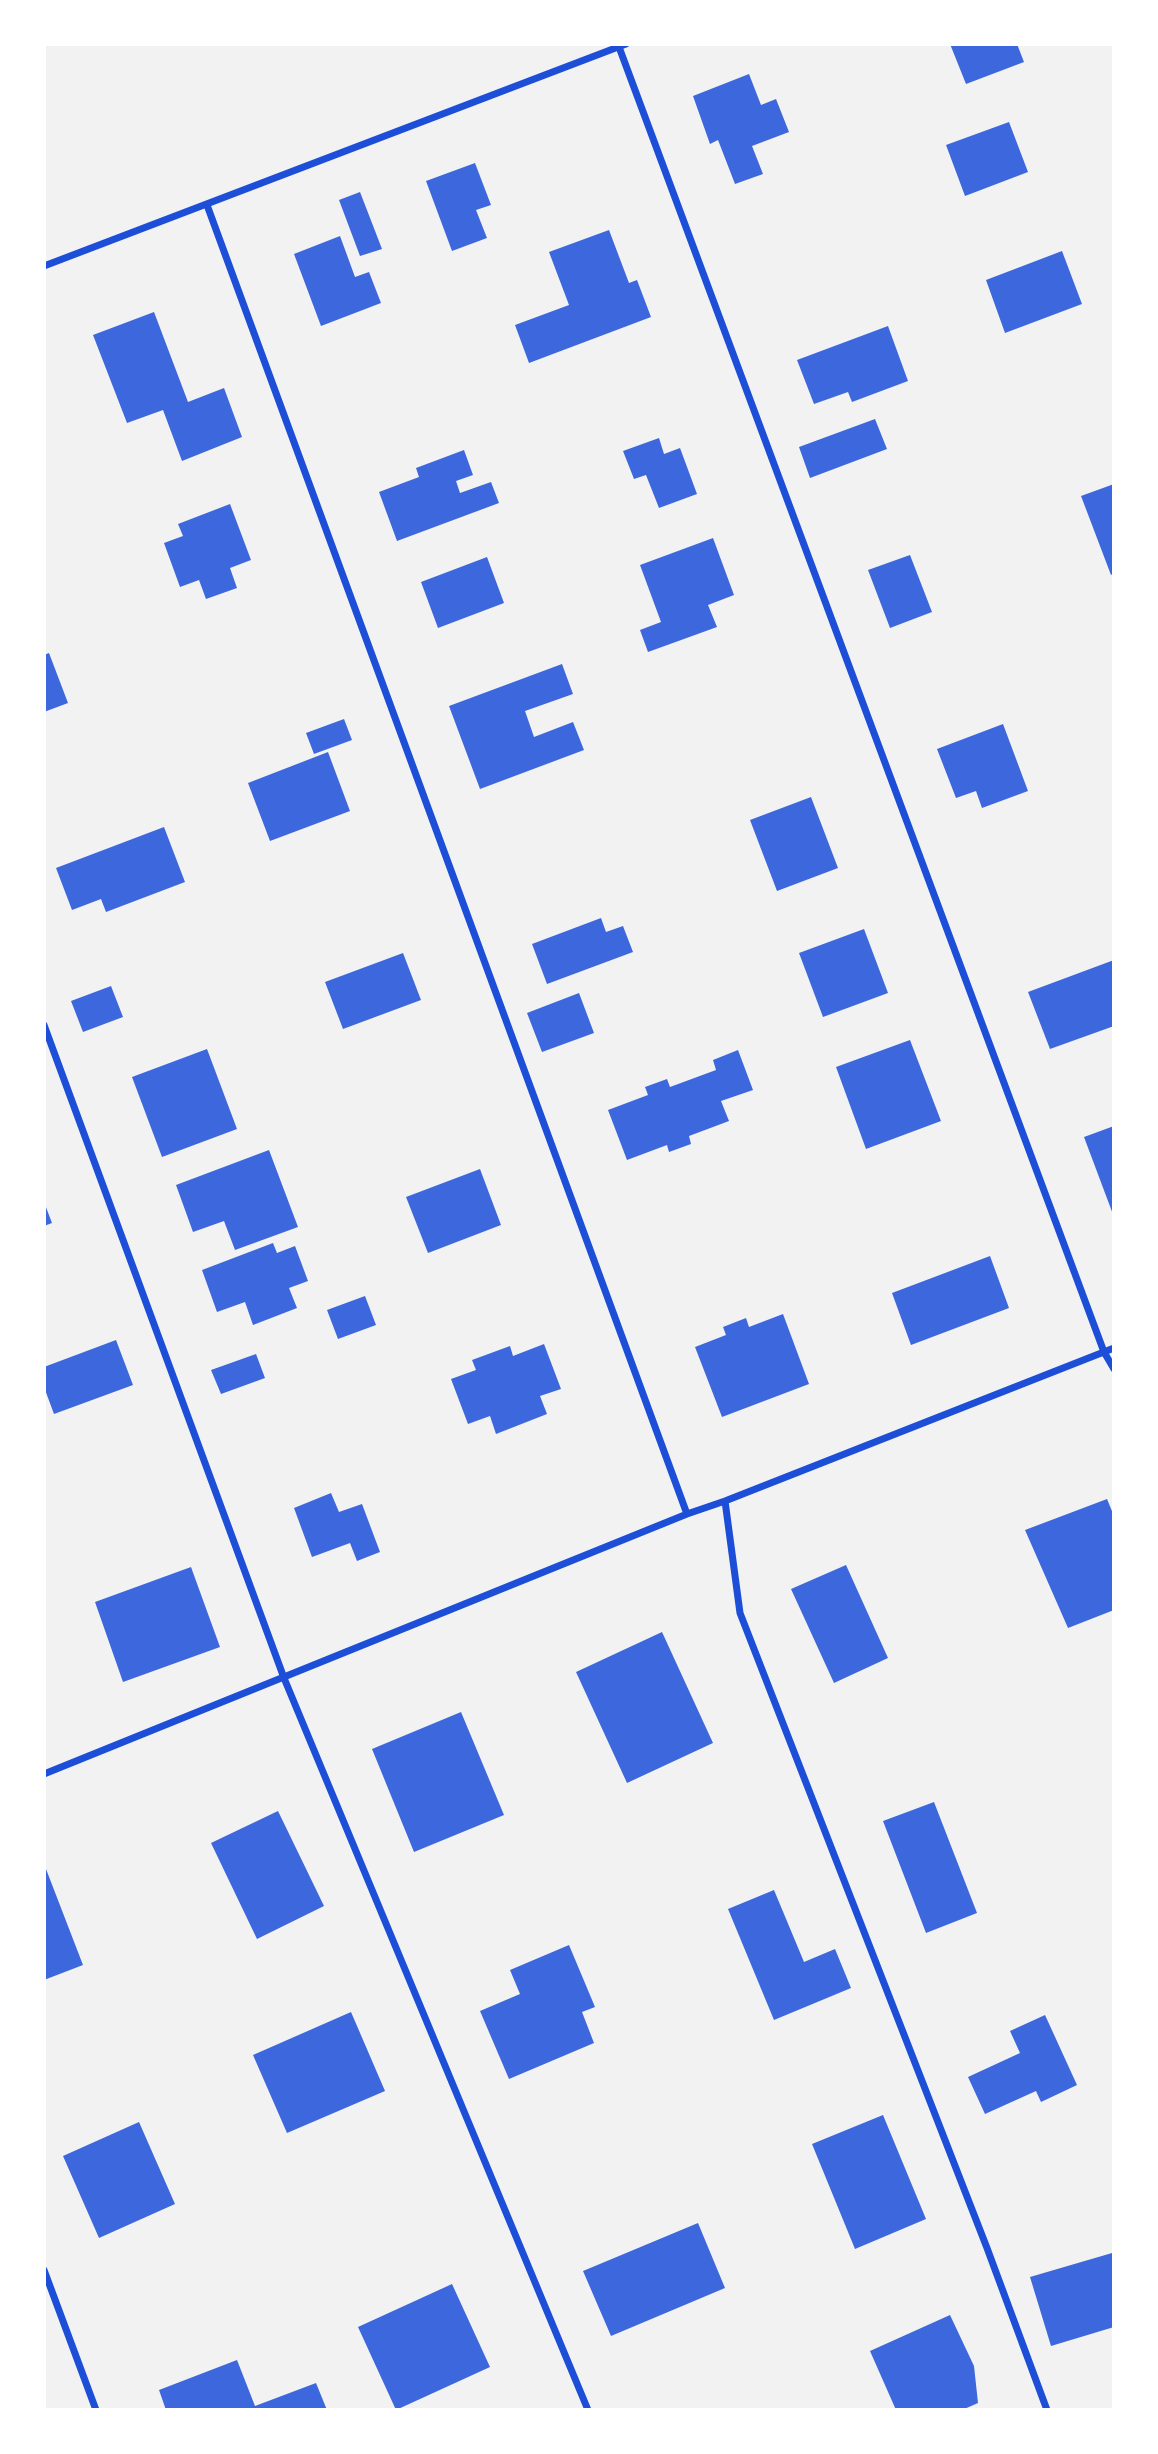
<!DOCTYPE html>
<html>
<head>
<meta charset="utf-8">
<style>
  body { margin:0 }
  #map { position:relative; width:1158px; height:2454px; overflow:hidden; background:#f2f2f2; font-family:Manrope,sans-serif }
  canvas { display:block }
  .frame { position:absolute; inset:0; border:46px solid #fff; pointer-events:none }
</style>
</head>
<body>
<div id="map">
<canvas width="1158" height="2454"></canvas>
<div class="frame"></div>
</div>
<script>
const c = document.querySelector('canvas').getContext('2d');
c.lineJoin = 'round';
function fillPath(path, color) { c.fillStyle = color; c.fill(path, 'evenodd'); }
const shape = rows => new Path2D(rows.map(r => 'M' + r).join(''));
function stroke(path, color, width, dash) { c.strokeStyle = color; c.lineWidth = width; c.lineCap = dash ? 'butt' : 'round'; c.setLineDash(dash || []); c.stroke(path); }
const building = shape([
  [950,44,1017,44,1024,62,966,84],
  [749,74,761,105,776,99,789,132,752,146,763,174,735,184,718,140,710,144,693,96],
  [1009,122,1028,172,965,196,946,145],
  [475,163,491,205,476,210,487,238,452,251,426,181],
  [360,192,382,249,360,256,339,200],
  [609,230,629,283,637,280,651,317,529,363,515,325,569,305,549,252],
  [340,236,355,277,369,272,381,303,321,326,294,254],
  [1062,251,1082,304,1005,333,986,280],
  [154,312,188,402,224,388,242,437,182,461,163,410,127,423,93,335],
  [888,326,908,381,852,402,848,392,814,404,797,360],
  [875,419,887,449,810,478,799,447],
  [659,438,664,454,680,448,697,494,659,508,646,475,634,479,623,451],
  [464,450,473,475,456,481,460,493,491,482,499,503,397,541,379,492,419,477,416,468],
  [1114,484,1114,573,1111,575,1081,496],
  [230,504,251,560,230,568,237,588,206,599,199,580,180,587,164,543,183,536,178,524],
  [713,538,734,595,708,605,717,627,648,652,640,630,661,622,640,565],
  [910,555,932,612,890,628,868,570],
  [487,557,504,603,438,628,421,582],
  [49,653,68,703,44,712,44,655],
  [562,664,573,694,525,711,534,737,573,722,584,750,480,789,449,706],
  [344,719,352,740,314,754,306,733],
  [1003,724,1028,791,982,808,976,791,956,798,937,749],
  [328,752,350,811,270,841,248,783],
  [811,797,838,868,777,891,750,820],
  [164,827,185,882,106,912,101,899,72,910,56,868],
  [601,918,606,932,623,926,633,952,547,984,532,944],
  [864,929,888,993,823,1017,799,953],
  [403,953,421,1000,343,1029,325,982],
  [1114,960,1114,1026,1050,1049,1028,992],
  [111,986,123,1017,83,1032,71,1001],
  [579,993,594,1033,542,1052,527,1013],
  [910,1040,941,1121,866,1149,836,1067],
  [207,1049,237,1129,162,1157,132,1077],
  [738,1050,753,1090,721,1101,729,1121,689,1136,691,1144,669,1152,667,1145,627,1160,608,1110,648,1095,645,1087,667,1079,670,1087,716,1070,713,1060],
  [1114,1126,1114,1217,1084,1137],
  [269,1150,298,1227,235,1250,224,1221,193,1232,176,1185],
  [480,1169,501,1225,428,1253,406,1197],
  [44,1202,52,1223,44,1226],
  [273,1243,277,1253,295,1246,308,1281,289,1288,297,1308,253,1325,245,1302,217,1312,202,1270],
  [990,1256,1009,1308,911,1345,892,1293],
  [365,1296,376,1325,338,1339,327,1310],
  [783,1314,809,1384,722,1417,695,1347,726,1335,723,1327,746,1318,749,1327],
  [116,1340,133,1385,54,1414,44,1387,44,1367],
  [544,1344,561,1389,540,1396,547,1414,496,1434,490,1416,468,1424,451,1379,476,1370,472,1360,510,1346,513,1356],
  [256,1354,265,1378,221,1394,211,1370],
  [331,1493,339,1512,362,1504,380,1552,357,1561,350,1543,312,1557,294,1508],
  [1107,1499,1114,1516,1114,1610,1068,1628,1025,1530],
  [846,1565,888,1658,834,1683,791,1589],
  [191,1567,220,1647,123,1682,95,1602],
  [662,1632,713,1743,627,1783,576,1672],
  [461,1712,504,1815,414,1852,372,1749],
  [934,1802,977,1913,926,1933,883,1821],
  [278,1811,324,1906,257,1939,211,1843],
  [46,1869,83,1965,44,1980,44,1870],
  [774,1890,804,1962,835,1949,851,1988,774,2020,728,1909],
  [569,1945,595,2007,582,2012,594,2043,509,2079,480,2011,520,1994,510,1970],
  [351,2012,385,2091,287,2133,253,2055],
  [1045,2015,1077,2085,1041,2102,1036,2091,985,2114,968,2077,1020,2053,1010,2031],
  [883,2115,926,2219,855,2249,812,2144],
  [139,2122,175,2204,99,2238,63,2156],
  [698,2223,725,2288,611,2336,583,2271],
  [1112,2253,1114,2256,1114,2327,1051,2346,1030,2277],
  [452,2284,490,2367,396,2410,358,2327],
  [950,2315,974,2366,978,2403,962,2410,896,2410,870,2351],
  [237,2360,255,2406,316,2383,327,2410,166,2410,159,2390]
]);
const minor = shape([
  [619,47,1104,1352,1114,1369],
  [207,205,687,1514],
  [44,266,626,44],
  [44,1025,284,1678,588,2410],
  [725,1501,740,1613,987,2248,1047,2410],
  [44,1774,687,1514,725,1501,1114,1348],
  [44,2270,96,2410]
]);
fillPath(building, '#3d67dc');
stroke(minor, '#1d4ed8', 7);
</script>
</body>
</html>
